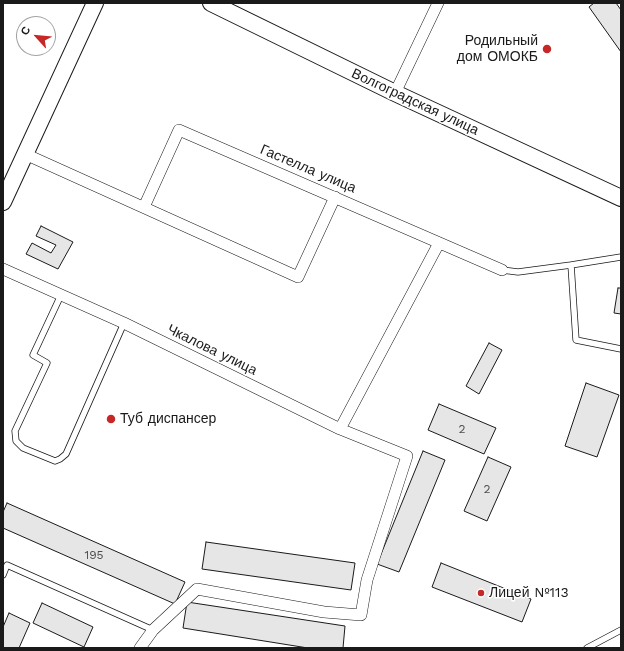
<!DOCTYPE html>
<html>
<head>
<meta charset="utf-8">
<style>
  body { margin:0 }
  #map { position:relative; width:624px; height:651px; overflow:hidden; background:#fff; font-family:"Work Sans",sans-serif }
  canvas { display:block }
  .frame { position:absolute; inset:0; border:4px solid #1a1a1a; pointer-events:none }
  .north { position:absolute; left:16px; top:16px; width:40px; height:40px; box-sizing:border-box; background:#fff; border:1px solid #a3a3a3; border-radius:50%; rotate:297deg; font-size:11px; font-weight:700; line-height:16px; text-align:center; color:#1a1a1a }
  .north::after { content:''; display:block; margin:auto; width:14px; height:18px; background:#c62828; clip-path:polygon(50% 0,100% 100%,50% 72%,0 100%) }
</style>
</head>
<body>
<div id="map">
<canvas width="624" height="651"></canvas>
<div class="frame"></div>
<div class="north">С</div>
</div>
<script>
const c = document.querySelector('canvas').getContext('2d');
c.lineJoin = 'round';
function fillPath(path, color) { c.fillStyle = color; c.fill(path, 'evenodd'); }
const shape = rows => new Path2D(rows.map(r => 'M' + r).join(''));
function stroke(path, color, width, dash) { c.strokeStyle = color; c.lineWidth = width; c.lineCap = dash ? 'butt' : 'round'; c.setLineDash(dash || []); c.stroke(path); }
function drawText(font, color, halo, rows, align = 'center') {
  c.font = font + ' "Work Sans",sans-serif'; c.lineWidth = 3; c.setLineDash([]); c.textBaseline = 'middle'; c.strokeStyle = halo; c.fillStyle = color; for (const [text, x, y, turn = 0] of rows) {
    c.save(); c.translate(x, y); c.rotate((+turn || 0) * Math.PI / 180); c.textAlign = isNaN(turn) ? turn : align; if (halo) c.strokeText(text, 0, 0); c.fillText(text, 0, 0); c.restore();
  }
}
const building = shape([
  [594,3,616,3,621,10,621,52,589,7,594,3],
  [41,226,73,242,58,269,26,254,32,243,51,253,56,245,36,236,41,226],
  [618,288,621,288,621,314,614,313,618,288],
  [489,343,502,350,479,394,466,386,489,343],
  [586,383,619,395,597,457,565,446,586,383],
  [439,404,496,428,484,454,428,430,439,404],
  [423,451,445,460,399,572,377,564,423,451],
  [488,457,511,467,487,521,464,511,488,457],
  [7,503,185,582,175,604,3,528,3,512,7,503],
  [206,542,355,563,351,590,202,569,206,542],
  [441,563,531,599,522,622,432,587,441,563],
  [187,602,345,626,343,648,308,648,183,628,187,602],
  [42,603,93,627,84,647,33,623,42,603],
  [9,613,30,623,19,648,3,648,3,627,9,613]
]);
const lane = shape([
  [621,257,571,265,576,340,621,349],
  [502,270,518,272,571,265],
  [61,295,33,355,47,363,15,431,16,441,23,448,55,461,60,459,66,454,124,323],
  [3,575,7,565,153,630],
  [587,648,621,630]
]);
const street = shape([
  [395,93,438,3],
  [25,154,298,277,335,197],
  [144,207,179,130,502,270],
  [3,269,124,323,340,429,407,456,367,580,361,615,324,612,197,589,153,630,140,648],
  [340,429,439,243]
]);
const secondary = shape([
  [211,3,395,93,621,198],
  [3,202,95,3]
]);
const markers = [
  [547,49,5,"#c62828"],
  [111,419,5,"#c62828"],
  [481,593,4,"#c62828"]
];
const numberNames = [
  ["2",462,429],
  ["2",487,489],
  ["195",94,555]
];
const poiNames = [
  ["Родильный",538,41,"right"],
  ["дом ОМОКБ",538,57,"right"],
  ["Туб диспансер",120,419],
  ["Лицей №113",489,593]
];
const streetNames = [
  ["Волгоградская улица",415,102,25],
  ["Гастелла улица",308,169,23],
  ["Чкалова улица",212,350,26]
];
fillPath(building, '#e6e6e6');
stroke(building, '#1a1a1a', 1);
stroke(lane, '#1a1a1a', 7);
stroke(street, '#1a1a1a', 12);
stroke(secondary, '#1a1a1a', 18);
stroke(lane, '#fff', 5.5);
stroke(street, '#fff', 11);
stroke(secondary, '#fff', 16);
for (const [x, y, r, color] of markers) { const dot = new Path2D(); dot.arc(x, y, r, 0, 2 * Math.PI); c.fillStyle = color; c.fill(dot); stroke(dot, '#fff', 1.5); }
drawText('12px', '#4d4d4d', null, numberNames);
drawText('14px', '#1a1a1a', '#fff', poiNames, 'left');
drawText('14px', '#1a1a1a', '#fff', streetNames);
</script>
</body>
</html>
